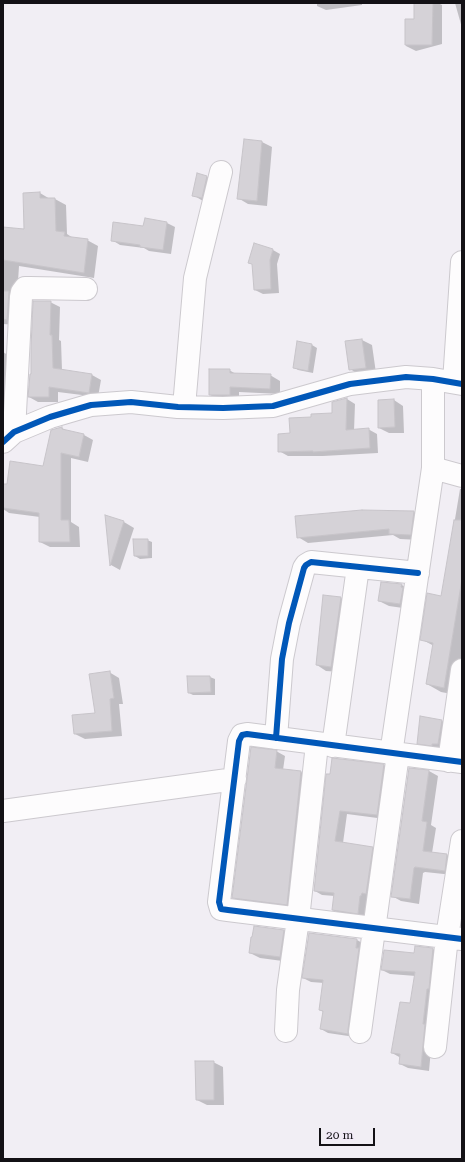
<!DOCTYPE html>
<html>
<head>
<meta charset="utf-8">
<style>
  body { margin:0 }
  #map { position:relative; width:465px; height:1162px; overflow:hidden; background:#f1eef4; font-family:"Roboto Serif",serif }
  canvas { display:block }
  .frame { position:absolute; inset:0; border:4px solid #131115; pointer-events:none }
  .scale { position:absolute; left:319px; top:1128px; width:56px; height:18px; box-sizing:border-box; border:2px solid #131115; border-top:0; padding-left:5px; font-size:12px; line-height:14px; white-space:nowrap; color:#131115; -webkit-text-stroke:3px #f2eaf8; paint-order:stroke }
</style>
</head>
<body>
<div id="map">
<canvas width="465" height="1162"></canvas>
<div class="frame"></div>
<div class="scale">20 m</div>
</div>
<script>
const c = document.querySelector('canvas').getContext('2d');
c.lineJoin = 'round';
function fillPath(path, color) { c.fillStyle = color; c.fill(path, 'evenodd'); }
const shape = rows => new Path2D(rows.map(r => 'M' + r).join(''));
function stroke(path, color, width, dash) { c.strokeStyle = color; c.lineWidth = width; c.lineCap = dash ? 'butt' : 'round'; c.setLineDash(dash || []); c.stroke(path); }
const shadow = shape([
  [317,3,362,3,362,5,326,10,317,6],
  [415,3,438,3,442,5,442,44,416,51,406,46,406,20,415,20],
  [455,3,462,3,462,28],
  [262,142,272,147,267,206,248,204,238,198],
  [198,175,207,177,217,182,203,201,193,195],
  [40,193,50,199,55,199,66,205,67,234,73,238,87,240,98,246,94,278,19,266,17,297,18,325,3,324,3,228,25,230],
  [145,219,167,223,175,227,171,254,149,251,144,248,120,245,112,240,144,227],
  [273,250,280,254,277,264,279,293,263,294,255,290],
  [50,302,60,307,59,340,61,341,62,370,92,375,101,380,98,397,58,392,58,402,38,402,29,397,32,375],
  [362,340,372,345,376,373,360,375,350,369,346,342],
  [298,343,312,345,317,348,313,373,298,370,294,367],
  [3,352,11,357,14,403,3,402],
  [229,370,236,374,270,375,280,381,280,394,239,392,239,400,220,400,210,395],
  [347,399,355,404,354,431,368,429,377,434,378,453,323,456,288,456,279,451,291,434,312,418,333,414],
  [394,400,403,406,404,433,389,433,379,428],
  [62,428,67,431,84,435,93,440,88,462,71,458,71,522,79,527,80,547,50,547,40,542,40,517,9,513,3,509,3,485,8,485,44,467],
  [460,489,462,489,462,667,457,695,441,692,427,684,434,646,421,639,442,597],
  [414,512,424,517,420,540,400,539,393,535,308,543,298,537],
  [106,517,124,522,134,528,120,570,111,565],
  [147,540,152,542,152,558,140,559,135,556],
  [402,585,411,591,410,609,389,606,379,601],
  [324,596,341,598,351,604,341,672,326,671,317,665],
  [109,672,119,678,123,704,119,704,122,736,85,739,75,734,97,714],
  [210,677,215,679,215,695,193,695,189,693],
  [421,717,442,721,452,726,448,749,428,749,418,743],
  [276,751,285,756,283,770,301,772,310,777,295,909,242,902,233,897],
  [384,765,391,770,385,819,347,814,343,843,372,847,380,852,366,917,341,914,333,910,335,896,322,895,315,891,327,775],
  [429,771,438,776,431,825,436,828,432,853,447,855,456,860,453,875,425,872,423,873,419,904,401,901,392,896],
  [284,930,293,936,290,962,260,958,250,953],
  [357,940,364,944,355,1037,328,1033,321,1029,323,1012,320,1009,324,983,311,982,303,978],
  [433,949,440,953,429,1071,408,1068,400,1064,401,1058,392,1053,411,1005,416,976,390,974,382,970,414,954],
  [213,1062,223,1067,224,1105,207,1105,197,1100]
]);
const building = shape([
  [414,3,433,3,432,45,405,45,405,19,414,19,414,3],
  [244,139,262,141,257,201,237,199,244,139],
  [197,173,207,176,202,198,192,196,197,173],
  [40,192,40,198,55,198,56,231,65,232,64,236,88,239,84,273,3,260,3,227,24,229,23,193,40,192],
  [145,218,167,222,163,250,140,247,140,245,111,241,113,222,143,226,145,218],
  [254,243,273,249,270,260,271,289,254,290,252,264,248,263,254,243],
  [3,291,9,291,7,320,3,319,3,291],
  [33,301,51,301,50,335,52,335,53,368,92,374,89,393,49,387,49,397,28,397,30,374,31,374,31,348,33,301],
  [362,339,366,368,349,370,345,341,362,339],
  [297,341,312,344,308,371,293,368,297,341],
  [209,369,230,369,230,373,271,374,270,389,230,387,230,395,209,395,209,369],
  [347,398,346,430,369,428,370,448,313,452,313,451,278,452,278,434,290,433,289,418,311,417,311,414,332,413,332,402,347,398],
  [394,399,395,427,378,428,378,400,394,399],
  [62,427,62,429,84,434,79,457,61,453,61,520,69,520,70,542,39,542,39,513,3,508,3,484,7,484,10,461,43,466,51,430,62,427],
  [362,510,414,511,411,535,389,534,389,529,297,538,295,516,362,510],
  [105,515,124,521,110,566,105,515],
  [454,520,462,520,462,579,444,688,426,684,433,643,420,640,427,593,441,596,454,520],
  [133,539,148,539,148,556,134,556,133,539],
  [381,582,402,584,401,587,403,588,400,604,378,601,381,582],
  [323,595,341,597,331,667,316,665,323,595],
  [110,671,114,698,110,699,112,731,74,734,72,715,95,713,89,674,110,671],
  [187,676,210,676,211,692,188,693,187,676],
  [420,716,442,720,438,744,432,744,432,746,417,744,420,716],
  [251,747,277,750,275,768,301,771,287,905,232,898,251,747],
  [332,758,384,764,377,815,340,811,335,841,373,847,366,894,362,893,361,896,360,896,358,914,332,910,334,893,314,891,326,774,330,774,332,758],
  [409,768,429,770,422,821,427,822,423,851,447,854,445,871,415,867,414,868,410,899,391,897,409,768],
  [254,926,284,930,280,957,249,953,251,937,252,937,254,926],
  [309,933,357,939,356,948,359,948,348,1030,348,1034,320,1029,323,1011,319,1010,323,980,302,978,309,933],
  [415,946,433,948,429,989,427,989,423,1024,425,1024,421,1067,399,1064,400,1054,391,1053,400,1002,410,1003,415,972,381,970,384,950,414,953,415,946],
  [195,1061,214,1061,214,1100,196,1100,195,1061]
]);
const minor = shape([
  [433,379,433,468,462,476],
  [454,382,462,262],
  [184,407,195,278,221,172],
  [14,432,21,297,22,292,25,288,30,288,86,289],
  [3,442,14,432,50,417,91,405,131,402,178,407,223,408,273,406,350,384,406,377,433,379,462,384],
  [276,738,282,659,289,623,304,568,306,565,311,562,418,573],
  [333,746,358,567],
  [391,754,433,468],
  [449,761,462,670],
  [462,762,247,734,242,735,239,741,219,902,221,909,228,910,462,939],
  [3,811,235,779],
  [286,1031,288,990,298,919,317,744],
  [360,1032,398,754],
  [435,1047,447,937,462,841]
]);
const cycleway = shape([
  [3,442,14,432,50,417,91,405,131,402,178,407,223,408,273,406,350,384,406,377,433,379,462,384],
  [276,738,282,659,289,623,304,568,306,565,311,562,418,573],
  [462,762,247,734,242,735,239,741,219,902,221,909,228,910,462,939]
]);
fillPath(shadow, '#0003');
fillPath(building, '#d5d2d7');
stroke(building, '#c7c4c9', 1);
stroke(minor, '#ccc9ce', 24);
stroke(minor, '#fdfcfd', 22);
stroke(cycleway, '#0057b8', 6);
</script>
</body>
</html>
